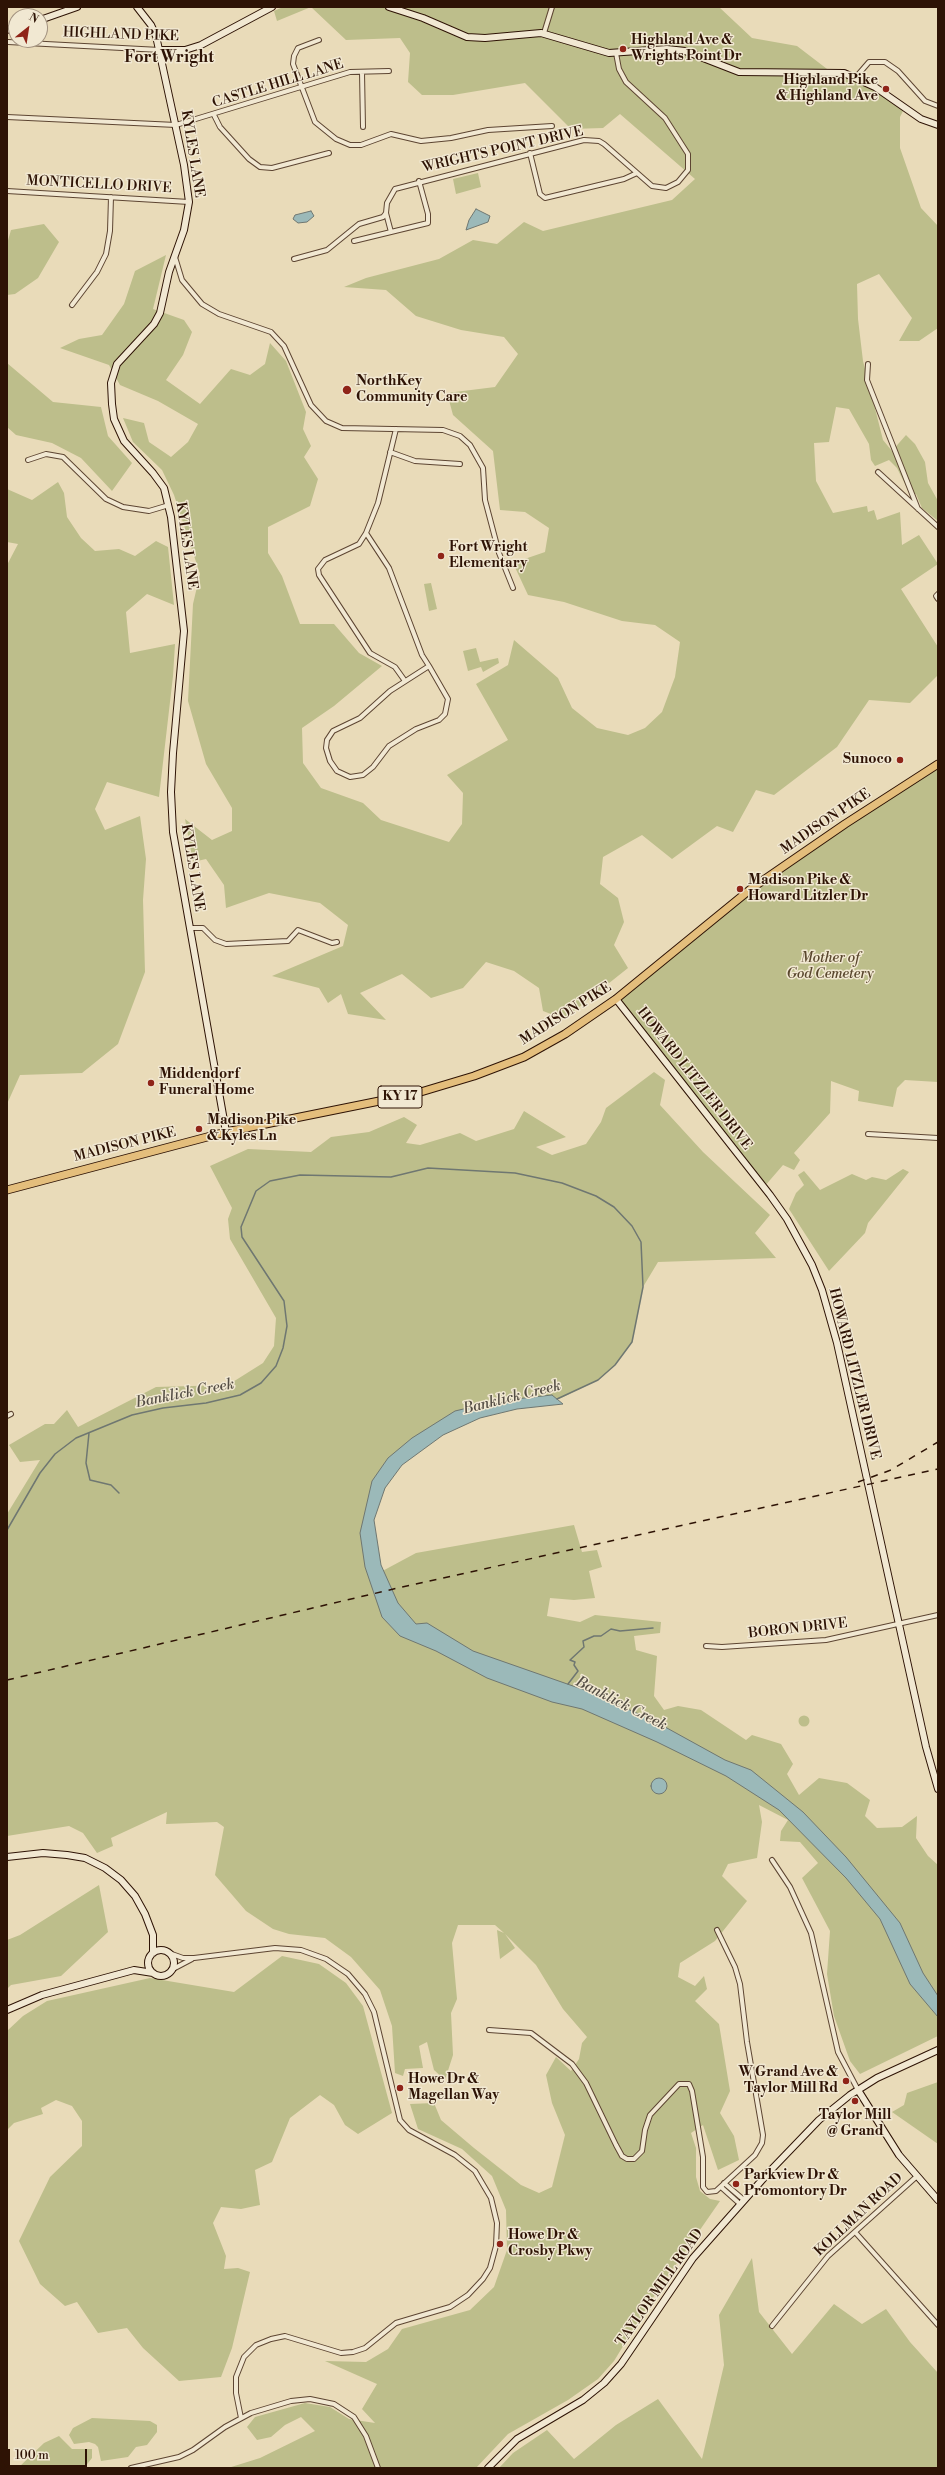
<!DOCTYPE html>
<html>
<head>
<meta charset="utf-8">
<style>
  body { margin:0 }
  #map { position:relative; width:945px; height:2475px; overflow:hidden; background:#e9dbb9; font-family:"Libre Bodoni",serif }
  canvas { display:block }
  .frame { position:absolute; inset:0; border:8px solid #2e1305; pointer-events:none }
  .north { position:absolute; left:8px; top:8px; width:40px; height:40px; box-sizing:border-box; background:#f1e8d2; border:1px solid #a39380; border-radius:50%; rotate:30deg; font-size:11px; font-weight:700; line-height:16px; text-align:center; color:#2e1305 }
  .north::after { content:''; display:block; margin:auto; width:14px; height:18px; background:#8f2418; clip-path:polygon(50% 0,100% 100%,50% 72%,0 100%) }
  .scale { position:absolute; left:8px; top:2449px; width:79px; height:18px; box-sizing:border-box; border:2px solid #2e1305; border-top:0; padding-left:5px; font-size:12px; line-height:14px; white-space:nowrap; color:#2e1305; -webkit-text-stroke:3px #f1e8d2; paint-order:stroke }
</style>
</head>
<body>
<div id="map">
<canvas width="945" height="2475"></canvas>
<div class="frame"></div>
<div class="north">N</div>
<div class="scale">100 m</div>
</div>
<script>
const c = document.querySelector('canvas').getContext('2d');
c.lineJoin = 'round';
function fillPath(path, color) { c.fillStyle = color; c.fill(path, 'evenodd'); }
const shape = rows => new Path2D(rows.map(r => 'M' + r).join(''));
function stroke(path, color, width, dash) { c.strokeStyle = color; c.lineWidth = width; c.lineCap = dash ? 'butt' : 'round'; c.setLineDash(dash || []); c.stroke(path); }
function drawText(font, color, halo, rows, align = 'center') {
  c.font = font + ' "Libre Bodoni",serif'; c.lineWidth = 3; c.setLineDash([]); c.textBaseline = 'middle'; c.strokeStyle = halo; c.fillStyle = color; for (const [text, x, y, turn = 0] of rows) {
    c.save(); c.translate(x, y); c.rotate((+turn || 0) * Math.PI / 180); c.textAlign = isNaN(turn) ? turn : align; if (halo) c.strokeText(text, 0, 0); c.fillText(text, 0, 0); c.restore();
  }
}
const green = shape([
  [283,7,719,7,752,38,797,46,831,72,856,77,904,109,900,117,900,148,921,208,938,226,938,328,919,341,899,341,912,318,879,274,857,284,858,319,863,361,883,440,892,451,906,435,915,444,925,462,928,483,938,501,938,521,922,508,916,494,911,496,897,468,889,460,875,466,871,460,869,444,849,409,836,407,829,442,814,443,816,481,833,513,867,506,868,512,874,510,877,520,900,512,902,545,919,535,938,564,901,589,938,647,938,675,910,703,869,700,837,747,774,795,756,790,733,832,717,826,672,859,642,835,603,857,600,884,618,898,624,922,614,945,628,968,564,1019,543,1011,539,988,514,971,486,962,463,988,431,998,402,974,360,993,386,1020,348,1014,341,994,328,1003,319,988,272,976,343,946,348,925,320,903,269,893,226,908,224,885,206,859,193,862,185,819,212,840,232,831,232,808,206,764,188,701,193,604,200,574,174,495,162,470,133,442,123,418,144,423,149,442,171,457,188,442,198,424,158,401,120,385,109,365,60,348,79,339,102,335,124,304,135,271,166,255,153,309,184,320,192,332,183,355,166,380,200,404,231,369,250,375,265,364,270,343,286,361,306,412,303,429,311,446,304,457,318,479,310,506,268,527,268,553,282,576,300,624,334,624,359,653,382,666,334,706,302,728,303,763,321,788,363,803,381,820,449,842,462,824,463,793,447,775,508,740,476,684,508,665,514,640,558,678,572,708,597,728,628,735,645,728,662,712,675,677,680,642,655,625,622,621,564,602,528,595,513,563,545,552,549,528,525,512,500,510,493,451,453,415,447,393,495,387,518,354,504,337,461,330,416,316,386,290,344,287,366,278,439,259,473,240,497,244,524,222,543,231,672,200,695,179,620,114,603,128,571,129,525,83,453,95,422,95,408,82,410,53,400,38,346,40,311,7,277,21,274,11],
  [478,173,481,187,456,194,453,179],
  [44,224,59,242,38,278,15,294,7,295,7,244,11,230],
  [7,363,53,402,101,407,108,436,132,463,112,491,81,458,52,443,16,435,7,427],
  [58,482,64,493,67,517,81,538,95,551,119,549,135,556,156,541,168,547,174,605,147,594,126,612,130,653,175,644,173,676,159,797,107,782,95,809,105,830,140,816,146,859,143,900,145,972,118,1044,82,1073,20,1075,7,1104,7,565,18,544,7,542,7,489,32,500],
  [431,583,437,609,429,611,424,584],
  [476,648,480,662,498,658,499,663,483,672,481,667,468,671,463,651],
  [938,764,938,1082,905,1080,897,1088,893,1107,858,1101,859,1091,831,1081,830,1113,794,1153,800,1160,794,1170,783,1165,764,1187,616,999,752,888],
  [654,1072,665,1080,660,1105,703,1152,770,1215,755,1233,776,1258,658,1262,643,1287,632,1342,615,1365,598,1380,559,1399,531,1401,462,1419,399,1459,370,1521,375,1575,416,1553,574,1525,582,1552,597,1550,602,1567,589,1571,595,1598,574,1600,550,1598,547,1616,580,1622,595,1615,661,1622,660,1633,634,1636,636,1650,657,1656,654,1696,664,1710,678,1706,701,1710,746,1740,752,1735,781,1744,793,1764,787,1774,799,1795,819,1778,847,1783,870,1800,865,1816,877,1828,902,1827,917,1816,916,1838,928,1856,938,1865,938,2036,860,2074,850,2061,834,2016,827,1974,830,1931,802,1878,818,1863,800,1842,780,1841,781,1831,788,1820,759,1805,762,1822,757,1858,728,1864,722,1876,747,1901,715,1941,680,1963,678,1977,695,1986,704,1976,707,1989,695,2001,719,2024,730,2091,720,2113,734,2136,739,2160,718,2170,703,2125,691,2133,696,2148,696,2177,700,2191,710,2199,720,2201,650,2302,614,2361,598,2379,568,2400,508,2434,476,2468,228,2468,260,2458,315,2431,301,2417,285,2425,271,2437,257,2440,247,2427,255,2417,305,2403,330,2407,349,2419,375,2423,362,2409,377,2384,325,2361,366,2362,388,2349,402,2329,470,2310,494,2287,507,2250,506,2210,492,2176,462,2149,418,2129,410,2104,434,2103,441,2120,474,2148,521,2185,539,2193,552,2187,565,2135,552,2103,546,2075,556,2057,571,2071,579,2059,582,2043,587,2037,563,2009,536,1965,505,1934,515,1948,500,1959,497,1930,504,1933,495,1925,458,1925,452,1943,457,1999,451,2013,453,2055,445,2080,434,2070,427,2042,419,2046,423,2068,405,2069,403,2076,395,2073,392,2026,380,1990,351,1957,325,1938,289,1934,273,1929,246,1911,215,1875,224,1827,217,1822,166,1824,167,1812,111,1838,113,1846,97,1853,83,1833,69,1826,7,1836,7,1514,40,1460,20,1462,9,1445,45,1424,54,1424,67,1410,78,1427,156,1387,228,1385,263,1363,274,1346,276,1318,230,1239,228,1219,232,1208,210,1166,248,1149,311,1152,331,1137,369,1132,404,1117,417,1125,406,1143,420,1145,460,1133,476,1141,514,1129,524,1111,566,1137,536,1147,552,1155,586,1144,601,1122,606,1108],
  [903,1169,909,1172,868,1223,865,1233,829,1271,789,1209,796,1193,804,1185,798,1175,804,1171,820,1190,852,1174,866,1180,872,1177,886,1180],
  '798.5 1721a5.5 5.5 0 1 1 11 0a5.5 5.5 0 1 1-11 0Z',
  [99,1885,108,1932,61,1976,11,1985,7,1989,7,1940,20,1935],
  [282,1956,319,1964,346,1983,363,2006,392,2113,358,2134,345,2125,334,2105,320,2095,290,2118,272,2162,255,2170,260,2205,241,2209,221,2207,213,2223,226,2256,224,2269,238,2268,250,2272,232,2348,221,2377,179,2381,143,2348,127,2328,98,2333,77,2302,65,2306,40,2284,19,2241,50,2177,82,2146,82,2121,72,2106,56,2100,41,2108,43,2114,14,2123,7,2130,7,2031,23,2016,47,2001,150,1978,234,1992],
  [938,2082,938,2144,892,2112,904,2105,907,2093],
  [752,2258,759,2312,792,2354,834,2304,862,2324,886,2309,910,2342,938,2373,938,2468,499,2468,513,2453,547,2430,574,2459,616,2425,658,2399,702,2459,724,2365,719,2315],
  [92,2418,150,2421,157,2425,157,2432,147,2445,136,2447,128,2457,101,2461,98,2447,95,2444,89,2442,74,2444,69,2435,73,2428],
  [59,2436,72,2449,92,2449,92,2458,84,2468,18,2468,44,2443]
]);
const water = shape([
  [476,209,490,216,488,222,466,230,469,220,476,209],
  [311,211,314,216,307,222,298,223,293,219,295,215,311,211],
  [552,1395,563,1404,517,1409,480,1418,443,1435,402,1465,385,1488,374,1520,381,1565,398,1603,416,1624,427,1623,473,1651,593,1693,656,1722,725,1760,751,1770,803,1812,846,1857,900,1923,923,1973,938,1996,938,2017,910,1984,880,1919,846,1878,779,1810,726,1776,657,1742,582,1709,552,1702,487,1678,436,1651,400,1636,382,1617,365,1567,360,1533,372,1481,388,1458,412,1438,455,1411,497,1401,552,1395],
  '651 1786a8 8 0 1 1 16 0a8 8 0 1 1-16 0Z'
]);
const stream = shape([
  [89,1433,86,1463,90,1480,111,1485,119,1493],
  [7,1530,40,1473,55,1454,76,1438,132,1415,163,1408,206,1403,240,1395,261,1383,276,1366,283,1348,287,1326,284,1301,242,1237,241,1227,256,1191,270,1181,300,1175,391,1177,428,1168,515,1173,562,1183,596,1196,614,1207,632,1226,641,1242,643,1287,632,1342,615,1365,598,1380,557,1399],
  [568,1684,578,1671,574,1665,575,1662,570,1660,584,1647,583,1641,594,1636,601,1636,611,1629,620,1631,653,1628]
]);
const street = shape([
  [544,33,552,7],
  [319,40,298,48,294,56,293,64,315,122,336,139,350,145,361,145,391,134,421,141,451,138,488,130,552,126],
  [8,42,160,50],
  [362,72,363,127],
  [856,77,869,62,885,62,898,71,925,101,938,106],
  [214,115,220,127,249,159,260,167,272,168,329,153],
  [7,117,176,125,350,72,389,71],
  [530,153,540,194,545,198,624,179,637,173],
  [7,191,189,202],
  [391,232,386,213,387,203,395,189,584,140,599,141,604,144,652,186,666,188,678,182,688,170,688,154,665,118,626,82,619,69,616,53],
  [354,241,428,223,428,214,419,181],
  [175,257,182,280,202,304,219,314,271,332,284,346,311,405,326,421,342,428,443,430,460,436,470,445,483,468,485,500,499,553,513,588],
  [294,259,327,250,359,224,383,217,386,213],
  [72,305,97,272,106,254,110,231,111,197],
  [868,364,867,380,918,509],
  [396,429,378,503,366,533,359,544,325,560,318,569,319,575,370,653,395,667,405,681],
  [390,452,415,461,460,464],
  [28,460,46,454,63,457,106,499,123,507,149,511,169,505],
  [878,472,938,527],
  [366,533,389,568,422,655,429,666],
  [938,594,936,596,938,599],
  [429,666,448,699,445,714,439,720,416,729,389,746,373,767,363,775,350,777,337,771,330,761,326,748,327,740,333,731,360,718,390,691,429,666],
  [190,928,203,928,215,940,226,944,288,941,298,930,332,943,337,942],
  [868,1134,938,1138],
  [7,1416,11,1414],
  [706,1646,722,1647,826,1640,938,1615],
  [772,1860,790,1887,811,1933,838,2052,858,2090],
  [169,1953,183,1958,194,1958,275,1948,301,1950,326,1959,348,1974,365,1994,374,2012,400,2120,409,2130,455,2155,475,2171,491,2198,497,2223,496,2246,490,2268,483,2279,468,2295,450,2307,396,2323,365,2348,353,2352,341,2353,285,2336,271,2339,256,2345,244,2357,236,2377,236,2393,241,2418],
  [173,1969,192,1959],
  [489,2030,531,2033,572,2064,586,2083,616,2145,622,2156,627,2159,634,2159,642,2151,645,2130,650,2115,679,2084,689,2084,692,2091,703,2157,703,2187,707,2192,716,2191,755,2155,762,2143,763,2135,747,2042,740,1984,735,1967,717,1930],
  [724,2183,744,2200],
  [721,2187,740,2204],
  [855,2232,938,2325],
  [772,2326,828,2256,916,2177],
  [131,2468,179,2457,193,2450,225,2427,251,2413,291,2401,310,2399,334,2404,354,2417,366,2436,378,2468]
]);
const secondary = shape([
  [137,7,151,25,156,36,184,165,189,202,184,230,169,272,160,313,154,324,117,364,111,383,112,404,114,419,124,441,153,473,164,488,171,517,184,631,173,753,171,792,173,832,226,1132],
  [389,7,423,18,467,37,485,38,541,33,609,53,667,49,685,51,739,72,844,73,875,87,921,119,938,125],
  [40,20,77,7],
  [7,30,16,27],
  [160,50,185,50,201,45,272,7],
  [616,999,770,1195,787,1219,812,1265,822,1290,837,1343,926,1747,938,1789],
  [7,1857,43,1853,67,1855,85,1858,105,1868,121,1880,135,1896,145,1914,153,1935,153,1953],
  '148 1963a13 13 0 1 1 26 0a13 13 0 1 1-26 0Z',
  [7,2010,42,1995,134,1970,153,1973],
  [858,2090,899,2155,938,2200],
  [488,2468,517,2439,583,2400,604,2383,621,2364,693,2258,770,2171,819,2120,850,2095,877,2078,938,2050]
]);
const primary = shape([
  [7,1190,226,1132,414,1094,474,1076,524,1057,565,1034,616,999,752,888,845,824,938,764]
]);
const rail = shape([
  [858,1482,891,1470,938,1442],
  [7,1680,402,1587,938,1469]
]);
const markers = [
  [623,49,4,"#8f2418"],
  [886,89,4,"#8f2418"],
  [347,390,5,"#8f2418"],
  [441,556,4,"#8f2418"],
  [900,760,4,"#8f2418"],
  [740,889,4,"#8f2418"],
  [151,1083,4,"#8f2418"],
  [199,1129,4,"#8f2418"],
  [846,2081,4,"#8f2418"],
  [400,2088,4,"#8f2418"],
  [855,2101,4,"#8f2418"],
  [736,2184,4,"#8f2418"],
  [500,2244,4,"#8f2418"]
];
const shields = [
  [400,1097,44]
];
const shieldNames = [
  ["KY 17",400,1097]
];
const streetNames = [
  ["HIGHLAND PIKE",121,35,2],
  ["CASTLE HILL LANE",278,84,-17],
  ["WRIGHTS POINT DRIVE",503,150,-13],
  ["KYLES LANE",192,154,81],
  ["MONTICELLO DRIVE",99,185,3],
  ["KYLES LANE",186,546,82],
  ["MADISON PIKE",826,822,-34],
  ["KYLES LANE",192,868,81],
  ["MADISON PIKE",566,1014,-32],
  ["HOWARD LITZLER DRIVE",694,1079,52],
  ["MADISON PIKE",125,1145,-14],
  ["HOWARD LITZLER DRIVE",854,1374,76],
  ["BORON DRIVE",798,1629,-6],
  ["KOLLMAN ROAD",859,2215,-43],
  ["TAYLOR MILL ROAD",660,2288,-55]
];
const poiNames = [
  ["Highland Ave &",631,41],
  ["Wrights Point Dr",631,57],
  ["Highland Pike",878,81,"right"],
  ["& Highland Ave",878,97,"right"],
  ["NorthKey",356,382],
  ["Community Care",356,398],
  ["Fort Wright",449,548],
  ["Elementary",449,564],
  ["Sunoco",892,760,"right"],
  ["Madison Pike &",748,881],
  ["Howard Litzler Dr",748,897],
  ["Middendorf",159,1075],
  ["Funeral Home",159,1091],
  ["Madison Pike",207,1121],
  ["& Kyles Ln",207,1137],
  ["W Grand Ave &",838,2073,"right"],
  ["Taylor Mill Rd",838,2089,"right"],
  ["Howe Dr &",408,2080],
  ["Magellan Way",408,2096],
  ["Taylor Mill",855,2116,"center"],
  ["@ Grand",855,2132,"center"],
  ["Parkview Dr &",744,2176],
  ["Promontory Dr",744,2192],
  ["Howe Dr &",508,2236],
  ["Crosby Pkwy",508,2252]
];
const parkNames = [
  ["Mother of",830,959],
  ["God Cemetery",830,975]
];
const waterNames = [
  ["Banklick Creek",185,1394,-11],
  ["Banklick Creek",512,1398,-14],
  ["Banklick Creek",621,1704,27]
];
const quarterNames = [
  ["Fort Wright",169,58]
];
fillPath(green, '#bdbe8b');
fillPath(water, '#9bb9b9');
stroke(water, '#6f7771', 1);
stroke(stream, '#6f7771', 1.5);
stroke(street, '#5d4532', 6);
stroke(secondary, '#2e1305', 8);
stroke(primary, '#2e1305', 9);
stroke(street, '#f1e8d2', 4);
stroke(secondary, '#f1e8d2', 6);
stroke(primary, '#e4be7c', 7);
stroke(rail, '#2e1305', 1.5, [7, 7]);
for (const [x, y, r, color] of markers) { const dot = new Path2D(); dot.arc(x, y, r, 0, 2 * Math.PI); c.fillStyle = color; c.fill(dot); stroke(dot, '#f1e8d2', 1.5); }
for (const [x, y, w] of shields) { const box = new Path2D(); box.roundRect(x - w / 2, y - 11, w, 22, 3); c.fillStyle = '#f1e8d2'; c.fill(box); stroke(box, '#2e1305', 1); }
drawText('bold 13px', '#2e1305', null, shieldNames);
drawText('14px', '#2e1305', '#f1e8d2', streetNames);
drawText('bold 14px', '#2e1305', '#f1e8d2', poiNames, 'left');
drawText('italic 14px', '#59462d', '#f1e8d2', parkNames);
drawText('italic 15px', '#544d44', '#f1e8d2', waterNames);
drawText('bold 16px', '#2e1305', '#f1e8d2', quarterNames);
</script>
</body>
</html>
